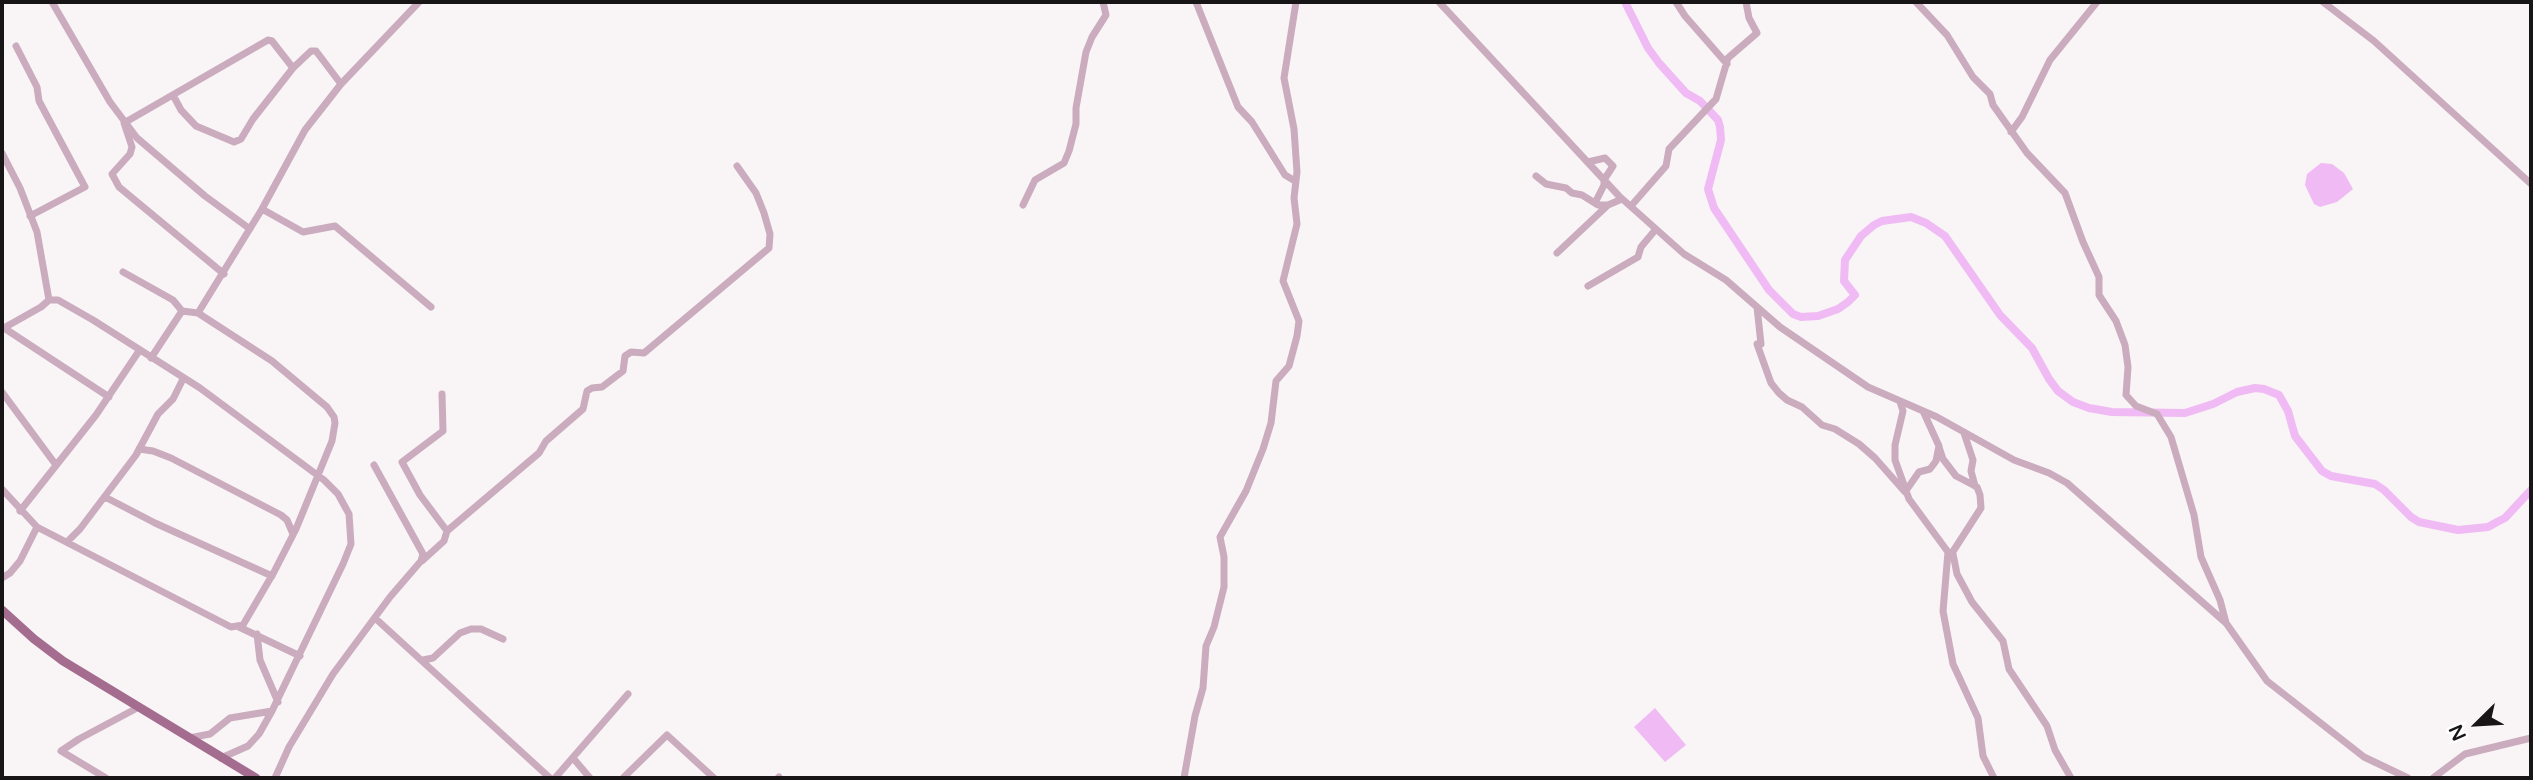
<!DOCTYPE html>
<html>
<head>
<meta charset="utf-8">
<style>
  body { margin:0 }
  #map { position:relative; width:2533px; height:780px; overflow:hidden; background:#f9f4f5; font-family:"Varela Round",sans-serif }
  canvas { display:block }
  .frame { position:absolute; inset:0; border:4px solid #171516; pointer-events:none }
  .north { position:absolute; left:2442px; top:689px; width:70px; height:70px; -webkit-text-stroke:5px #fff; paint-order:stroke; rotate:246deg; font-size:19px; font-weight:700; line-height:28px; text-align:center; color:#171516 }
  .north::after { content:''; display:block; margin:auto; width:24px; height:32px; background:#171516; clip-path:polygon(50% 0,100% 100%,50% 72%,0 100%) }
</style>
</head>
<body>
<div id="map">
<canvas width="2533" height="780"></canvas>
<div class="frame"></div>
<div class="north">N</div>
</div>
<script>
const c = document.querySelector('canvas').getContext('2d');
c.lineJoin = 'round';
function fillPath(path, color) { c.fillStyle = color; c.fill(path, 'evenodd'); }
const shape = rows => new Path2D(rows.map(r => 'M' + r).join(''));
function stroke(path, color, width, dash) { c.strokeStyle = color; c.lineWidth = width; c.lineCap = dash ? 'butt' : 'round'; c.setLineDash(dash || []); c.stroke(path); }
const water = shape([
  [2321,163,2332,164,2344,173,2353,189,2337,202,2320,207,2314,204,2305,185,2307,174],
  [1655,708,1686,745,1665,762,1634,727]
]);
const river = shape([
  [1625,2,1648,48,1659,63,1686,93,1700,101,1718,120,1720,127,1721,140,1708,189,1714,208,1769,290,1793,314,1801,317,1818,316,1838,309,1848,302,1855,295,1844,281,1845,260,1861,236,1874,225,1882,221,1911,217,1926,223,1945,236,2000,315,2032,348,2049,379,2058,391,2073,402,2089,408,2112,412,2185,413,2213,404,2237,392,2255,388,2264,389,2279,395,2288,411,2295,436,2322,471,2331,476,2375,484,2384,490,2411,517,2419,522,2458,530,2488,527,2497,522,2505,518,2531,490]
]);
const minor = shape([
  [52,2,110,102,137,138,205,196,250,229],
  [1196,2,1238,107,1252,122,1285,175,1295,181],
  [1439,2,1619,196,1684,254,1726,280,1780,327,1868,387,1937,417,2014,460,2049,473,2067,483,2226,623,2267,681,2364,757,2408,778],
  [1676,2,1685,16,1727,64],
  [1916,2,1947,35,1973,77,1990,94,1993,105,2027,153,2065,193,2083,242,2099,277,2099,295,2116,321,2125,345,2128,367,2126,395,2136,406,2157,414,2171,437,2194,515,2201,557,2220,600,2226,623],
  [2323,2,2374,41,2531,184],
  [16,46,37,87,39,101,85,187,30,216],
  [173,95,181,110,196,126,234,142,241,139,253,119,293,68,311,51,316,51,341,84],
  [2011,132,2022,117,2050,60,2097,2],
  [2,153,20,188,37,232,49,300,41,307,2,329],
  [1588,162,1605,158,1613,166,1604,180,1604,185,1595,203],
  [1536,176,1546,184,1566,188,1572,193,1582,195,1598,205,1608,205],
  [1023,205,1035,180,1064,163,1069,151,1076,124,1076,108,1086,52,1092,37,1106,15,1103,2],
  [1631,206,1666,166,1669,149,1716,99,1728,58,1757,33,1749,18,1746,2],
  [262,209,303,232,335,226,431,307],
  [1557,253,1608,205,1622,199],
  [123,272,173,300,182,311],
  [224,274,119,187,112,174,130,154,132,147,124,123,268,40,272,41,293,68],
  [1588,286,1638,257,1641,247,1656,229],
  [49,300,58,300,93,320,200,388,324,480,338,494,349,514,351,544,343,564,272,711,230,718,210,734,189,738],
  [1757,307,1761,344,1757,344,1771,383,1779,393,1787,400,1802,407,1822,425,1835,429,1859,444,1875,458,1905,492,1919,472,1930,469,1936,461,1939,446,1923,411],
  [4,328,109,397],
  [151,358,182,311,198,313,262,209,305,130,341,84,419,2],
  [2,392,56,465],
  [1900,402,1903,411,1895,445,1895,460,1909,499,1948,552,1943,611,1953,664,1978,718,1983,756,1994,778],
  [1964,433,1973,460,1971,471,1975,486],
  [1939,447,1943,459,1956,476,1977,487,1980,495,1981,508,1952,553],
  [139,449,153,451,171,458,281,515,287,520,293,534],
  [2,489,37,527,231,627,243,625,274,572,296,529,332,441,335,423,334,417,327,407,272,361,198,313],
  [105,497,155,523,272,576],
  [20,511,96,415,139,351],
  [447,531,539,453,546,441,583,409,587,391,592,388,602,387,623,371,625,356,631,352,644,353,769,248,770,234,764,213,756,193,737,166],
  [67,542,80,529,136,455,158,414,173,399,183,379],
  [1953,554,1957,574,1972,602,2003,641,2009,669,2047,726,2055,750,2071,778],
  [422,561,444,541,447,531,420,495,402,462,443,431,442,394],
  [2,578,10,573,20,561,37,527],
  [375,618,550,778],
  [239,627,300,656],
  [257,634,260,660,278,702],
  [423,660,433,658,460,633,471,629,481,629,503,639],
  [221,758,248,746,259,734,272,711],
  [573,758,590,778],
  [106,778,61,751,79,739,139,707],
  [275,778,289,747,333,674,390,597,421,561,423,554,374,465],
  [555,778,628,694],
  [623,778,667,735,714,778],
  [778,778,779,777],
  [1184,778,1195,716,1203,688,1206,646,1214,627,1224,587,1224,557,1220,537,1246,491,1263,449,1271,423,1276,381,1289,366,1297,336,1299,321,1283,281,1297,224,1294,198,1297,172,1294,129,1284,78,1296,2],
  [2433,778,2465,754,2531,738]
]);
const major = shape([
  [2,610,34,639,63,661,256,778]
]);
fillPath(water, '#f0baf4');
stroke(river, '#f0baf4', 8);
stroke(minor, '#cbabbe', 7);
stroke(major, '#a46d8f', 9);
</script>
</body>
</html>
